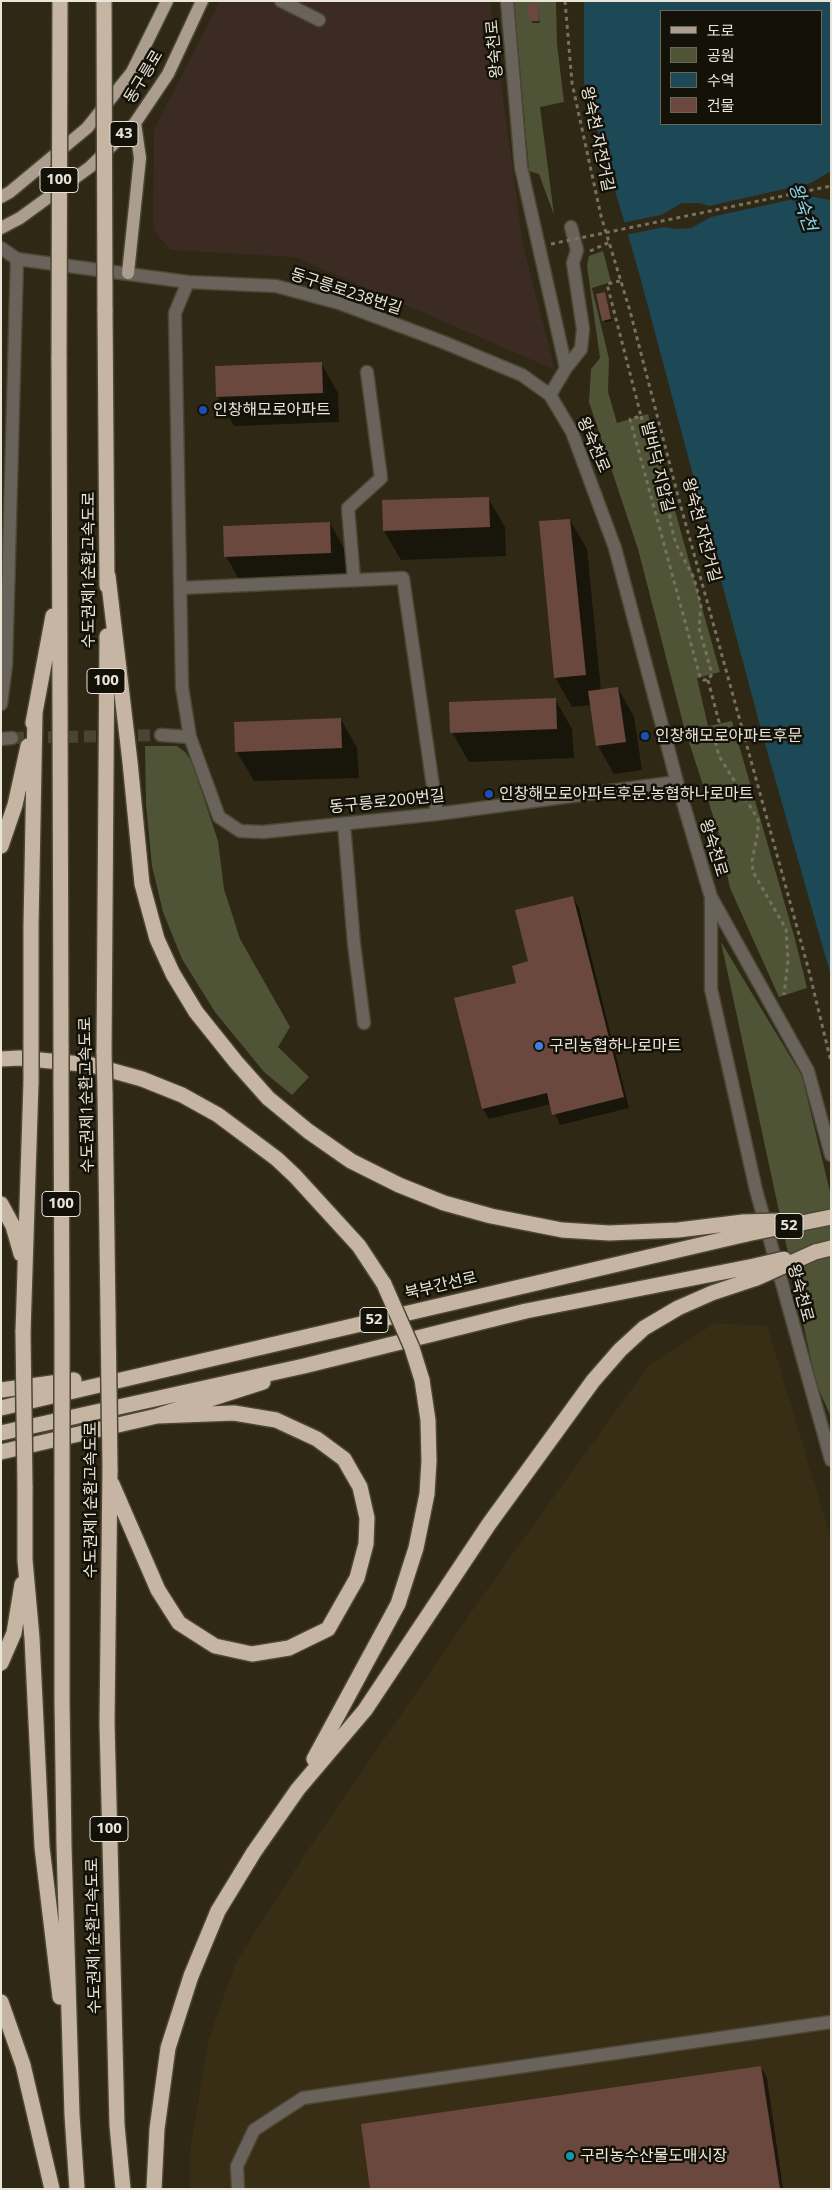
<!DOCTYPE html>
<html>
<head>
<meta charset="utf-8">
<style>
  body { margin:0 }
  #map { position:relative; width:832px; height:2190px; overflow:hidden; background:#2e2815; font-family:"Open Sans","Noto Sans KR",sans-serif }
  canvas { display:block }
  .frame { position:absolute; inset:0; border:2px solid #e9e5d9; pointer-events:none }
  .legend { position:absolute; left:660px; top:10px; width:162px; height:115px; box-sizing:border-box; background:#141109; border:1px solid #69665c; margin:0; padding:6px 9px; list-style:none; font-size:15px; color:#e9e5d9 }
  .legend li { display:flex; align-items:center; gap:10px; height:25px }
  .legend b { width:25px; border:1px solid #69665c }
</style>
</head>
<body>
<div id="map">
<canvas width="832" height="2190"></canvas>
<div class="frame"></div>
<ul class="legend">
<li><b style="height:6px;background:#ab9e8e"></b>도로</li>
<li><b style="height:14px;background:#4f5437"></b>공원</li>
<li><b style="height:14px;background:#1d4855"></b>수역</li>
<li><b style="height:14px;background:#6b483d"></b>건물</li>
</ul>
</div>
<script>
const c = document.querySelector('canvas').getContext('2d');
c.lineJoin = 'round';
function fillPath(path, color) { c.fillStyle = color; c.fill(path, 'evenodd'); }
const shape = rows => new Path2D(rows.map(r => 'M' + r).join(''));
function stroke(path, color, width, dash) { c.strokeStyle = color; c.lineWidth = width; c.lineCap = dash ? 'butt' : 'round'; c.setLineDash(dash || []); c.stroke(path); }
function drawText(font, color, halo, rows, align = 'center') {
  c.font = font + ' "Open Sans","Noto Sans KR",sans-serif'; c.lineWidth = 5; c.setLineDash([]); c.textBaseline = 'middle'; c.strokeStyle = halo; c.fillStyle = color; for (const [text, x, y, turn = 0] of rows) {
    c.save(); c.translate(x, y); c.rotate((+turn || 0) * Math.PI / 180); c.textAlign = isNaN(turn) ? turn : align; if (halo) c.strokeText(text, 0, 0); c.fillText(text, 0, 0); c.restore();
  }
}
const built = shape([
  [715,1323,767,1326,831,1538,831,2189,190,2189,190,2150,208,2041,236,1962,303,1857,488,1588,649,1365]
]);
const industrial = shape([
  [220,1,490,1,523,245,555,370,295,257,170,250,153,229,154,129]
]);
const green = shape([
  [514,1,556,1,557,44,564,102,540,107,554,215,539,174,529,171],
  [603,251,611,282,592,288,609,359,608,392,617,423,648,414,720,672,697,678,708,726,732,721,795,939,807,988,779,997,730,888,718,831,684,727,638,549,589,402,591,369,600,358,587,266,589,256],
  [145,746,177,746,185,752,192,762,218,841,224,889,240,939,290,1027,278,1047,309,1077,292,1095,264,1072,215,1012,182,959,163,912,152,866,146,804],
  [721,942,802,1076,831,1196,831,1417,816,1383]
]);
const water = shape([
  [584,1,831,1,831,976,762,733,639,273,584,83],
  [661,11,821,11,821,124,661,124]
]);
const pier = shape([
  [831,171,831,200,808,196,711,217,691,228,676,229,664,227,625,235,622,223,661,215,682,203,699,203,709,206,811,183]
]);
const shadow = shape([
  [529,5,537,5,540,23,532,23],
  [605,296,612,321,605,322,604,320],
  [321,363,338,393,339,422,234,426,217,396],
  [488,498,505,527,506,556,401,560,384,531],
  [570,520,587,549,601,691,618,688,634,717,642,770,614,774,598,746,592,705,572,707,555,677],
  [330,523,346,552,347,581,242,585,226,556],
  [555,699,572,729,574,758,469,762,452,732],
  [341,719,357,748,359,778,254,781,237,752,236,723],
  [573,897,579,908,629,1108,560,1125,551,1104,489,1119,483,1109,456,999,518,984,530,962],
  [761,2067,767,2078,783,2189,371,2189]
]);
const building = shape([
  [538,3,539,21,529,21,528,4],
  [605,292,611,319,602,321,596,294],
  [322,362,323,393,216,397,215,366],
  [489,497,490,527,383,531,382,500],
  [570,519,586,675,554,678,539,521],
  [330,522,331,553,224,557,223,526],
  [618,687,626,742,596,746,588,691],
  [556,698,557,729,450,733,449,702],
  [341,718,342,748,235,752,234,722],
  [573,896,624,1097,552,1115,547,1093,482,1109,454,998,516,983,512,966,528,961,515,910],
  [761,2066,780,2189,370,2189,361,2124]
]);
const minorTunnel = shape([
  [12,738,161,735]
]);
const path = shape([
  [565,1,572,83,601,216,630,311,678,496,809,971,831,1062],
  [590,251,610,242],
  [620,281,607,284,641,416],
  [641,416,646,434,663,468,669,488,668,502,671,525,676,544,694,578,701,606,699,628,712,674,708,680,703,680,700,677,630,419,641,416],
  [708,680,719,722,716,728,715,741,719,756,758,819,758,831,752,861,753,872,786,929,788,960,784,995]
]);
const minor = shape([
  [281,1,319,20],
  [507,1,521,167,566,368,550,395],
  [1,248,17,259,188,282,276,286,339,303,443,342,522,375,550,395,572,432,615,548,677,782,711,897,808,1071,831,1155],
  [188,282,175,313,182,687,190,737],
  [566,368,581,349,583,329,573,263,577,250,571,227],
  [354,580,348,508,381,478,367,372],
  [180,588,403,578,437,814],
  [1,704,6,665,17,259],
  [161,735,190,737,219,817,240,831,263,832,437,814,677,782],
  [1,739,12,738],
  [344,824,354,944,364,1023],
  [711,900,711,989,756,1190,831,1460],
  [238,2189,237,2166,254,2130,303,2098,831,2022]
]);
const major = shape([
  [1,197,10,192,87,128,132,72,167,1],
  [1,228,20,218,90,167,135,123,168,74,202,1],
  [128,273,140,158,135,123]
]);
const highway = shape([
  [105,310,107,586],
  [59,358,61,1047],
  [108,576,130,762,142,884,157,939,173,974,196,1012,236,1062,268,1098,308,1131,351,1161,399,1185,444,1203,491,1216,562,1230,609,1233,678,1230,743,1222],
  [33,723,53,616],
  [1,846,15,805,28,746],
  [31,1043,31,926,35,713],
  [104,1052,107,636],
  [1,1059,19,1058,92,1065,142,1079,182,1095,218,1115,277,1159,295,1176,359,1246,384,1284],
  [61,1085,62,1323],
  [105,1093,108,1313],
  [1,1204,13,1226,21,1254],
  [815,1252,831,1248],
  [23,1332,31,1082],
  [1,1390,74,1380],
  [1,1408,747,1234],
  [1,1433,304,1366,526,1311,754,1266],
  [1,1452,157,1416,263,1382],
  [110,1469,107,1723,117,2125,123,2189],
  [62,1479,62,1699,64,1846,72,2115,77,2189],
  [112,1484,158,1590,179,1623,215,1646,252,1654,289,1648,328,1629,357,1578,366,1544,367,1518,360,1487,344,1459,317,1439,276,1420,234,1413,157,1416],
  [25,1487,25,1560,32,1638,42,1847,60,1997],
  [1,1663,14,1633,22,1584],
  [314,1759,398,1604,416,1548,427,1494,429,1461,428,1420,422,1380],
  [1,2002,23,2065,52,2189],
  [154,2189,157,2129,168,2048,191,1976,218,1911,254,1852,298,1789,365,1710,489,1524,593,1381,620,1350,644,1328,678,1308,712,1293,757,1278]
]);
const pathBridge = shape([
  [551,244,831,186]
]);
const highwayBridge = shape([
  [104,1,105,310],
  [59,358,60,1],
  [61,1047,61,1085],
  [104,1052,105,1093],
  [31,1082,31,1043],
  [743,1222,778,1221],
  [747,1234,831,1217],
  [754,1266,784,1259],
  [757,1278,815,1252],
  [384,1284,412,1348,422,1380],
  [108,1313,110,1469],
  [23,1332,25,1487],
  [62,1479,62,1323]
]);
const markers = [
  [203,410,5,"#1a4fb4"],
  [645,736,5,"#1a4fb4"],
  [489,794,5,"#1a4fb4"],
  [539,1046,5,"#3f7fe0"],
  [570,2156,5,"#0f9aa8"]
];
const shields = [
  [124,134,28],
  [59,180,38],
  [106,681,38],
  [61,1204,38],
  [789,1226,28],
  [374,1320,28],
  [109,1829,38]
];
const shieldNames = [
  ["43",124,134],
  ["100",59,180],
  ["100",106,681],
  ["100",61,1204],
  ["52",789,1226],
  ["52",374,1320],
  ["100",109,1829]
];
const streetNames = [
  ["왕숙천로",495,49,-95],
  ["동구릉로",144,77,-59],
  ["왕숙천 자전거길",597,139,78],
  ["동구릉로238번길",346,292,18],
  ["왕숙천로",593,445,67],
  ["발바닥 지압길",657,467,76],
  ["왕숙천 자전거길",701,530,75],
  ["수도권제1순환고속도로",89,570,-90],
  ["동구릉로200번길",387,802,-6],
  ["왕숙천로",713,848,73],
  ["수도권제1순환고속도로",87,1095,-91],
  ["북부간선로",441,1286,-13],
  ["왕숙천로",800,1293,75],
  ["수도권제1순환고속도로",91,1500,-90],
  ["수도권제1순환고속도로",94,1936,-91]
];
const poiNames = [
  ["인창해모로아파트",213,410],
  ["인창해모로아파트후문",655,736],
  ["인창해모로아파트후문.농협하나로마트",499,794],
  ["구리농협하나로마트",549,1046],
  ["구리농수산물도매시장",580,2156]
];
const waterNames = [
  ["왕숙천",802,207,71]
];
fillPath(built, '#372e15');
fillPath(industrial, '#3c2b22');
fillPath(green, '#4f5437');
fillPath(water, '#1d4855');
fillPath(pier, '#2e2815');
fillPath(shadow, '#0007');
fillPath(building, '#6b483d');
stroke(minorTunnel, '#4a4432', 12, [12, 6]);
stroke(minor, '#4c4634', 15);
stroke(major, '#4c4634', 15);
stroke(highway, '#4c4634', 18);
stroke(path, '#767161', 3, [4, 4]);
stroke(minor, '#6a635c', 12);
stroke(major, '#ab9e8e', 12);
stroke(highway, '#c5b5a2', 15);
stroke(highwayBridge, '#4c4634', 18, []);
stroke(pathBridge, '#767161', 3, [4, 4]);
stroke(highwayBridge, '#c5b5a2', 15);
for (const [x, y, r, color] of markers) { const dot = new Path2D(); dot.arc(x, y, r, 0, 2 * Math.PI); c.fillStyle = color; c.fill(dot); stroke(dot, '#141109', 2); }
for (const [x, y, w] of shields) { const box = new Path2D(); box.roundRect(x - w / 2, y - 12.5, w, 25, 4); c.fillStyle = '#141109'; c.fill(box); stroke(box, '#e9e5d9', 1); }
drawText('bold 15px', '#e9e5d9', null, shieldNames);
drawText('16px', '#e9e5d9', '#141109', streetNames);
drawText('16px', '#e9e5d9', '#141109', poiNames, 'left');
drawText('italic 18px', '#86d1e9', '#141109', waterNames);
</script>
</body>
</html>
